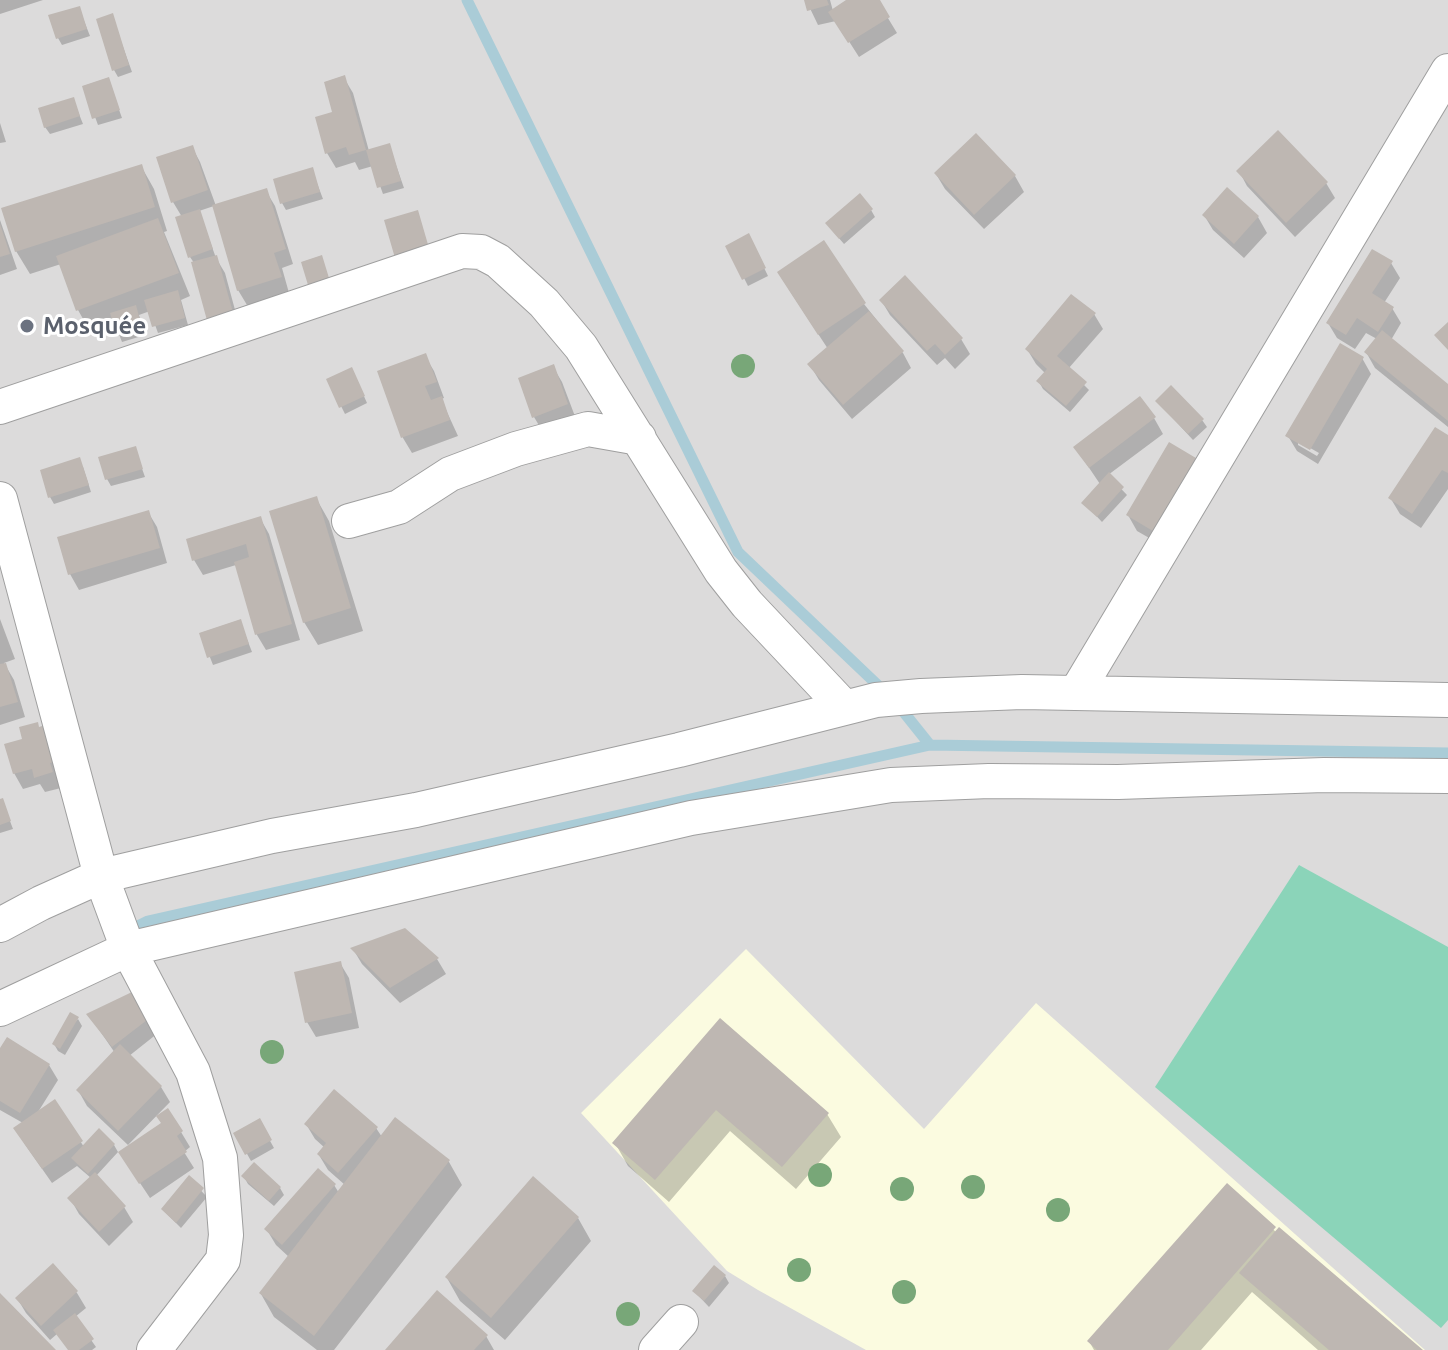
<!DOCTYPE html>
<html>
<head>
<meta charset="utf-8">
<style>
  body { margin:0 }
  canvas { display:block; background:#eeebe5 }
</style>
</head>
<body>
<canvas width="1448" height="1350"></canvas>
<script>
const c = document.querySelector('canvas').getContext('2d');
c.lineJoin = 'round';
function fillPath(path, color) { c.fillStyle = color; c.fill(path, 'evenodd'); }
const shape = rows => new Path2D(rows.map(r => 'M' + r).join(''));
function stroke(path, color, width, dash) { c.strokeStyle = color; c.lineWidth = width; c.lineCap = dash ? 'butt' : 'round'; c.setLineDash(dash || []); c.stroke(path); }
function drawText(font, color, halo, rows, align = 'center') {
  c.font = font + ' Ubuntu,sans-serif'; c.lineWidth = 6; c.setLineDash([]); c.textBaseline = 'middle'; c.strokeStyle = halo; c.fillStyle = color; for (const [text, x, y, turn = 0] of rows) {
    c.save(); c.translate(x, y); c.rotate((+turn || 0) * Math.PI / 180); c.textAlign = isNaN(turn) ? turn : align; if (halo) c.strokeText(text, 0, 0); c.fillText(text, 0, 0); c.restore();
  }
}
const residential = shape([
  [0,0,1448,0,1448,1350,0,1350]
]);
const education = shape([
  [746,949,924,1129,1036,1003,1425,1350,866,1350,758,1290,727,1271,581,1113]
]);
const pitch = shape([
  [1299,865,1448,947,1448,1320,1441,1328,1155,1087]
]);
const shadow = shape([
  [0,0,43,0,0,14],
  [806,0,830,0,833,11,850,0,877,0,897,33,859,57,836,21,818,25],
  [79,8,90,36,62,45,58,38],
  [112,16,132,72,118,77,114,70],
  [344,78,353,93,369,151,389,145,404,188,383,194,373,166,359,170,355,162,336,168,327,153,317,119,335,114],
  [108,79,122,118,98,125,84,87],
  [73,99,83,124,50,134,45,127],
  [0,123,6,142,0,143],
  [976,136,1015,176,1024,192,984,229,945,189,936,174],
  [192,147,200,162,216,206,266,191,275,206,293,264,282,268,289,293,247,305,238,290,214,206,199,211,216,258,225,273,241,332,190,257,182,217,173,202],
  [141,166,154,189,167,231,164,232,190,296,181,300,188,325,158,333,150,311,139,315,145,335,122,342,115,324,91,333,78,310,61,264,30,274,16,251],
  [312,170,323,199,286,210,282,203],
  [1239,171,1326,183,1335,198,1295,237,1247,186],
  [1227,189,1258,217,1267,233,1244,258,1213,230,1204,215],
  [871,210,875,217,844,244,832,230],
  [0,220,17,269,0,275],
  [752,243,768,276,748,286,728,246],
  [1391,263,1400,278,1384,303,1392,308,1401,323,1391,340,1448,387,1448,427,1375,368,1366,352,1377,339,1366,333,1355,349,1337,338,1328,323],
  [788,288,864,304,903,353,911,368,852,419,819,380,810,365,828,349],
  [881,300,961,339,970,354,955,369,945,358,937,365,890,315],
  [1094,314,1103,329,1068,369,1089,390,1070,412,1043,389,1039,382,1046,374,1036,364,1027,349],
  [425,356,434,371,444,398,441,399,458,436,412,453,403,438,380,373],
  [1362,358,1371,374,1318,464,1297,451,1288,436],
  [1298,441,1319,453,1317,456,1298,445],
  [553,367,562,382,576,419,543,432,534,417],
  [355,376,367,403,345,414,328,380],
  [1157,401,1202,420,1207,427,1193,440],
  [1154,418,1163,434,1108,475,1127,495,1102,522,1084,503,1100,484,1075,447],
  [1448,437,1448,489,1421,528,1400,514,1391,499],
  [1169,445,1172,551,1137,531,1128,515],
  [135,449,145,477,111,486,107,479],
  [83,467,91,492,54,504,50,497],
  [316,498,329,521,363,631,318,645,304,622],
  [148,512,157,527,167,563,79,590,70,574],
  [260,518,269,534,300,640,266,650,257,635,236,565,203,575,194,560],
  [0,619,15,659,4,663,14,680,25,717,0,725],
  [240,621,252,652,213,665,201,634],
  [54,724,61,788,45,792,40,784,23,789,14,773,24,740,39,729],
  [2,800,13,829,0,833,0,801],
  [404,931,437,959,446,974,400,1003,362,964,353,949],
  [340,963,349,978,359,1028,316,1037,307,1022],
  [131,995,158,1033,129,1056,161,1087,170,1102,128,1145,87,1106,78,1090,115,1053,89,1015],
  [78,1019,82,1026,65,1055,58,1051,54,1044],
  [721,1021,827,1114,841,1137,796,1189,730,1131,669,1202,628,1166,615,1143],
  [0,1052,49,1065,58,1080,38,1112,54,1101,84,1147,114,1145,118,1152,96,1176,124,1207,133,1222,109,1246,79,1214,70,1198,91,1178,77,1166,52,1183,24,1143,23,1123,0,1110],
  [395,1120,449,1162,462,1185,334,1350,317,1350,274,1317,261,1294,289,1257,276,1245,267,1230,334,1185,339,1193,345,1185,328,1170,319,1155,325,1148,315,1139,306,1124,376,1128,382,1137],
  [259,1121,274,1148,251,1161,236,1134],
  [181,1132,190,1147,184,1152,194,1168,150,1198,130,1168],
  [244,1177,280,1188,284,1195,274,1206,248,1184],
  [189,1178,207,1197,181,1228,163,1210],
  [1227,1186,1277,1233,1420,1350,1318,1350,1252,1292,1201,1350,1094,1350,1089,1341],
  [578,1218,591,1241,505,1340,460,1301,447,1278],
  [52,1266,77,1293,86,1308,75,1317,96,1347,92,1350,69,1350,57,1334,50,1340,26,1313,17,1298],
  [725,1276,729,1283,709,1307,694,1291],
  [486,1336,494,1350,387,1350]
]);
const stream = shape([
  [467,0,738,552,886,693],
  [898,705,930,745],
  [126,932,148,921,930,745,1448,753]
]);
const building = shape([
  [804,0,827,0,829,5,807,11],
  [846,0,880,0,890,17,848,43,828,12],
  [80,6,87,29,56,39,48,15],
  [113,13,129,65,112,71,96,19],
  [345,75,366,150,349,155,346,147,325,154,315,117,332,112,324,82],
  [109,77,120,110,92,119,82,86],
  [74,97,80,116,44,128,38,108],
  [1278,130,1328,182,1286,223,1236,171],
  [976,133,1016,175,974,215,934,173],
  [390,143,401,181,377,188,366,150],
  [193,145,208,190,171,203,156,157],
  [142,164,155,207,15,252,1,208],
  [313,167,320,192,280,204,273,179],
  [1227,187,1259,216,1234,244,1202,215],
  [267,188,286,249,274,253,282,277,237,291,212,205],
  [860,193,873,209,839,239,825,223],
  [200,209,213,249,188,258,175,217],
  [418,210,429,248,395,258,384,220],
  [158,218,179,273,76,311,56,256],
  [0,224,10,254,0,257],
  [749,233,766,268,742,280,725,246],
  [824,240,866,303,818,335,777,272],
  [1372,249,1393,261,1372,293,1394,307,1378,332,1357,318,1346,335,1326,323],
  [217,255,234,316,208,324,191,262],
  [322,255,329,278,308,285,301,262],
  [905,275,963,338,945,355,935,344,927,351,879,300],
  [178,290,185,318,152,327,144,300],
  [1071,294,1096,313,1057,356,1087,382,1066,406,1036,381,1047,369,1025,349],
  [136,305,142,328,117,336,110,313],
  [869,311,904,351,843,405,807,364],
  [1448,322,1448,350,1434,335],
  [1382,330,1448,384,1448,421,1364,352],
  [1340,343,1364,357,1310,450,1285,436],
  [426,353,437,382,425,386,431,400,442,396,450,420,401,438,377,371],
  [554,364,568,404,532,418,518,378],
  [352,367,365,396,339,408,326,379],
  [1171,385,1204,419,1188,434,1155,401],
  [1140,396,1156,417,1089,468,1073,447],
  [1435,427,1448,435,1448,473,1442,470,1412,514,1388,498],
  [1169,442,1206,464,1163,537,1126,515],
  [136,446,143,469,105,480,98,457],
  [80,457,89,485,48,498,40,470],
  [1109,472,1124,487,1097,517,1081,503],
  [317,496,351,608,303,623,269,511],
  [149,510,160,548,68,575,57,537],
  [261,516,292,624,255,635,234,562,249,557,246,544,192,561,186,539],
  [241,619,249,644,207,658,199,633],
  [6,663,18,702,0,707,0,664],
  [38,722,39,727,55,722,65,759,50,763,53,772,34,778,32,769,13,774,4,744,22,739,19,727],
  [3,798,11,821,0,825,0,799],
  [405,928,439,958,390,988,350,948],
  [341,961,352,1013,305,1023,294,972],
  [132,992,151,1017,112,1047,86,1014],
  [70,1012,79,1017,60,1049,52,1044],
  [720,1018,829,1113,782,1167,716,1110,655,1180,612,1143],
  [7,1037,50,1064,20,1113,0,1101,0,1048],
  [120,1044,162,1086,118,1131,76,1090],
  [334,1089,378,1127,338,1173,317,1154,326,1143,304,1124],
  [55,1099,83,1141,42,1169,13,1128],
  [168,1108,183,1131,177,1136,187,1152,139,1184,118,1152,161,1123,156,1116],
  [395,1117,450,1160,314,1336,259,1293],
  [260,1118,272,1140,245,1155,233,1133],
  [99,1128,115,1144,88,1174,71,1158],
  [254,1162,281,1187,269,1201,241,1176],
  [318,1168,336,1184,282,1245,264,1229],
  [95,1172,126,1206,99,1232,67,1198],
  [189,1175,204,1188,176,1223,161,1209],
  [533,1176,579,1217,491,1318,445,1277],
  [1227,1183,1276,1227,1168,1350,1097,1350,1087,1341],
  [1279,1227,1423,1350,1329,1350,1239,1273],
  [53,1263,78,1291,41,1326,15,1298],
  [714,1265,726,1275,704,1301,692,1291],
  [437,1290,488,1335,474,1350,385,1350],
  [0,1293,56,1350,0,1350],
  [75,1313,94,1339,79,1350,68,1350,53,1330]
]);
const street = shape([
  [0,407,462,251,481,252,498,261,544,303,581,347,721,571,747,604,844,707],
  [0,499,101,876,128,949,193,1072,220,1158,226,1235,223,1260,154,1350],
  [349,521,399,507,450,474,516,449,588,429,639,438],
  [1076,693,1448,71],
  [0,925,41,903,101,876,272,836,416,810,679,750,876,700,921,696,1022,692,1448,700],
  [0,1009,128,949,691,818,891,785,989,781,1118,782,1324,775,1448,776],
  [656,1350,681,1322]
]);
const trees = [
  [743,366],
  [272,1052],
  [820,1175],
  [973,1187],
  [902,1189],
  [1058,1210],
  [799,1270],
  [904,1292],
  [628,1314]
];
const markers = [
  [27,326,8,"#6b7280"]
];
const worshipNames = [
  ["Mosquée",43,326]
];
fillPath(residential, '#dcdbdb');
fillPath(education, '#fbfbe0');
fillPath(pitch, '#8bd4b9');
fillPath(shadow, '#0003');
stroke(stream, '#aaccd7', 11);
fillPath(building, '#beb7b2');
stroke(street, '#9f9f9f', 36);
stroke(street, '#fff', 34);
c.fillStyle = '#78a778';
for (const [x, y] of trees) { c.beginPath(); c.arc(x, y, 12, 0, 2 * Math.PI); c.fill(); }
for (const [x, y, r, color] of markers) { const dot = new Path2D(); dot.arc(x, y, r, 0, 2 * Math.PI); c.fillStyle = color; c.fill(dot); stroke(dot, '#fff', 3); }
drawText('bold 24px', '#5b616d', '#fff', worshipNames, 'left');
</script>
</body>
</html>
